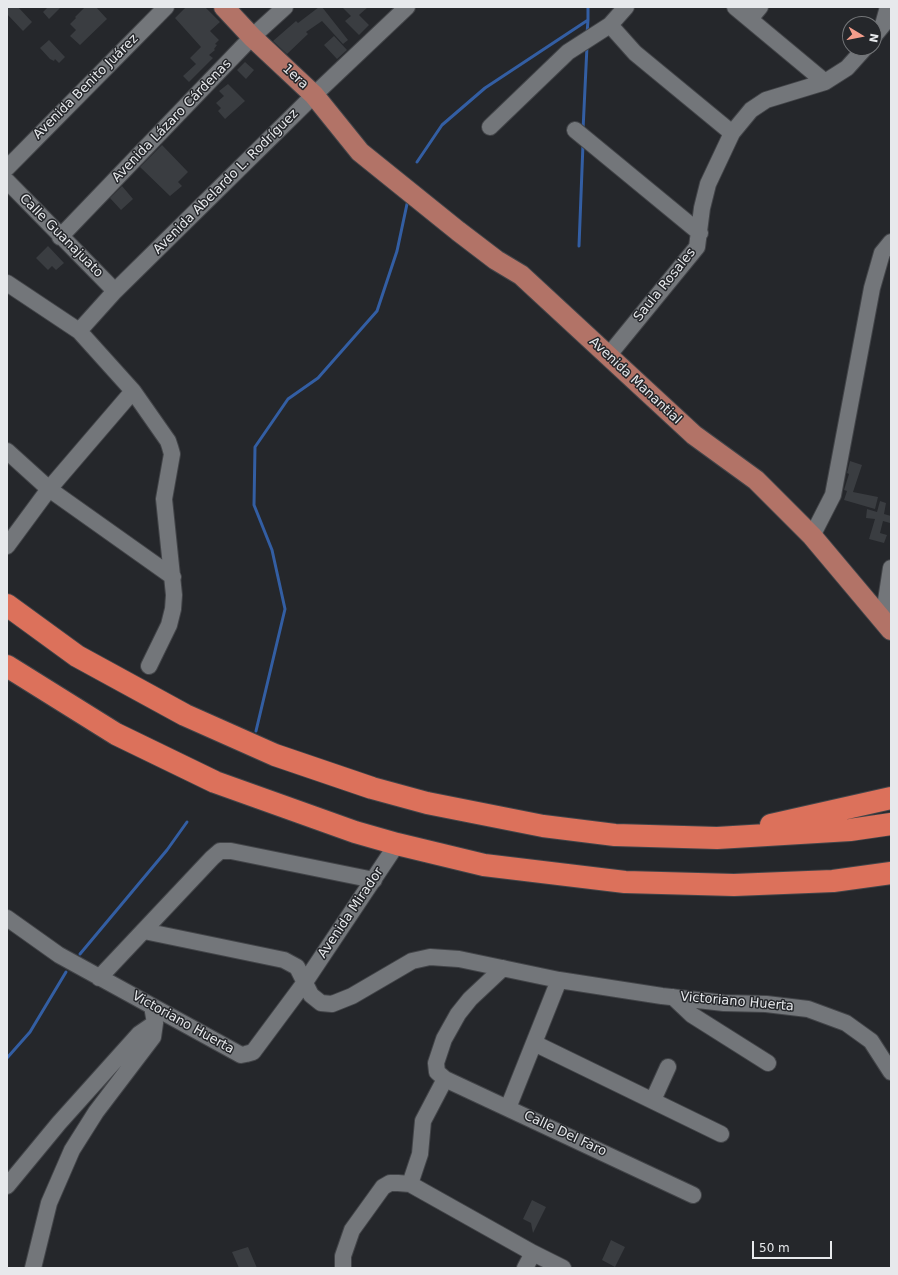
<!DOCTYPE html>
<html>
<head>
<meta charset="utf-8">
<style>
  body { margin:0 }
  #map { position:relative; width:898px; height:1275px; overflow:hidden; background:#25272b; font-family:"DejaVu Sans",sans-serif }
  canvas { display:block }
  .frame { position:absolute; inset:0; border:8px solid #e7e9ec; pointer-events:none }
  .north { position:absolute; left:842px; top:16px; width:40px; height:40px; box-sizing:border-box; background:#25272b; border:1px solid #737578; border-radius:50%; rotate:100deg; font-size:11px; font-weight:700; line-height:16px; text-align:center; color:#e7e9ec }
  .north::after { content:''; display:block; margin:auto; width:14px; height:18px; background:#f49d8b; clip-path:polygon(50% 0,100% 100%,50% 72%,0 100%) }
  .scale { position:absolute; left:752px; top:1241px; width:80px; height:18px; box-sizing:border-box; border:2px solid #e7e9ec; border-top:0; padding-left:5px; font-size:12px; line-height:14px; white-space:nowrap; color:#e7e9ec; -webkit-text-stroke:3px #25272b; paint-order:stroke }
</style>
</head>
<body>
<div id="map">
<canvas width="898" height="1275"></canvas>
<div class="frame"></div>
<div class="north">N</div>
<div class="scale">50 m</div>
</div>
<script>
const c = document.querySelector('canvas').getContext('2d');
c.lineJoin = 'round';
const shape = rows => new Path2D(rows.map(r => 'M' + r).join(''));
function stroke(path, color, width, dash) { c.strokeStyle = color; c.lineWidth = width; c.lineCap = dash ? 'butt' : 'round'; c.setLineDash(dash || []); c.stroke(path); }
function fillPath(path, color) { c.fillStyle = color; c.fill(path, 'evenodd'); }
function drawText(font, color, halo, rows, align = 'center') {
  c.font = font + ' "DejaVu Sans",sans-serif'; c.lineWidth = 3; c.setLineDash([]); c.textBaseline = 'middle'; c.strokeStyle = halo; c.fillStyle = color; for (const [text, x, y, turn = 0] of rows) {
    c.save(); c.translate(x, y); c.rotate((+turn || 0) * Math.PI / 180); c.textAlign = isNaN(turn) ? turn : align; if (halo) c.strokeText(text, 0, 0); c.fillText(text, 0, 0); c.restore();
  }
}
const stream = shape([
  [587,34,588,20],
  [583,130,587,46],
  [417,162,442,125,485,88,588,20,588,7],
  [579,246,583,144],
  [256,731,285,609,272,550,254,505,255,447,288,399,318,378,377,311,397,251,407,204],
  [80,954,167,850,187,822],
  [7,1058,30,1032,66,972]
]);
const building = shape([
  [7,7,18,7,32,22,23,31,7,14],
  [48,7,61,7,49,19,43,12],
  [85,7,96,7,107,19,80,45,70,36,76,30,70,24,76,18,75,17],
  [186,7,205,7,220,22,210,31,219,40,215,44,217,45,214,49,215,50,209,55,213,58,189,82,183,76,196,64,190,58,201,47,175,18],
  [319,7,322,7,348,40,343,44,322,21,306,32,308,34,287,54,273,41,296,21,298,23],
  [342,7,368,7,359,15,369,25,359,35,345,21,351,16],
  [334,36,347,50,337,59,324,45],
  [49,40,65,57,59,63,55,59,54,61,50,59,40,48],
  [245,62,254,70,246,79,237,70],
  [228,84,245,101,225,119,218,111,221,108,216,103,224,96,219,91],
  [162,145,188,172,178,182,182,186,170,196,140,167],
  [122,186,133,199,121,210,110,198],
  [48,246,64,263,56,270,52,266,48,270,36,258],
  [850,461,862,465,853,492,878,497,875,509,844,500,847,491,844,490,849,474,847,473],
  [880,501,886,503,884,514,891,516,890,523,883,521,880,533,887,535,884,543,869,539,875,519,866,518,867,509,877,512],
  [532,1200,546,1207,533,1233,531,1223,523,1219],
  [611,1240,625,1247,615,1267,602,1260],
  [248,1247,257,1268,239,1268,232,1252]
]);
const minor = shape([
  [735,7,825,82],
  [750,19,760,7],
  [610,25,635,53,732,133],
  [874,36,883,25,888,7],
  [490,127,568,52,610,25,626,7],
  [575,130,700,233],
  [7,168,166,7],
  [7,181,115,291],
  [60,237,252,37,285,7],
  [7,283,79,331,115,291,314,95,407,7],
  [79,331,133,391,168,441,170,447,172,454,164,499,174,595,173,609,169,625,149,666],
  [608,356,697,247,702,208,708,184,732,133,751,110,766,100,825,82,847,68,865,48],
  [7,451,49,489,173,577],
  [812,536,833,495,872,288,882,253,891,242],
  [7,546,49,489,133,391],
  [883,620,891,568],
  [7,918,59,955,241,1055,246,1054,253,1052,305,982,397,844],
  [144,931,284,960,297,967,311,995,321,1003,332,1004,352,996,412,961,430,957,459,959,559,980,662,996,724,1003,766,1004,808,1009,846,1023,871,1041,891,1072],
  [503,968,470,999,458,1014,444,1039,436,1063,437,1072,445,1079,693,1195],
  [99,978,212,858,220,851,231,851,374,880],
  [673,997,692,1015,768,1063],
  [534,1043,721,1134],
  [653,1100,668,1067],
  [508,1108,559,980],
  [410,1184,420,1154,423,1121,445,1079],
  [7,1186,59,1123,139,1034,155,1023],
  [33,1268,49,1203,72,1150,96,1112,153,1037,155,1023,152,1006],
  [343,1268,343,1256,352,1230,383,1187,390,1183,398,1183,410,1184,533,1253,563,1268],
  [525,1268,533,1253]
]);
const major = shape([
  [224,7,252,37,314,95,360,152,458,231,496,260,521,275,694,435,756,480,812,536,891,630]
]);
const highway = shape([
  [7,605,77,656,185,715,275,755,372,788,427,803,543,826,615,835,717,838,850,830,891,824],
  [7,666,116,734,215,782,355,832,397,844,484,865,625,882,734,885,833,881,891,873],
  [771,825,891,798]
]);
const streetNames = [
  ["1era",295,77,43],
  ["Avenida Benito Juárez",86,87,-45],
  ["Avenida Lázaro Cárdenas",172,121,-46],
  ["Avenida Abelardo L. Rodríguez",226,182,-45],
  ["Calle Guanajuato",61,236,45],
  ["Saula Rosales",665,285,-51],
  ["Avenida Manantial",635,381,43],
  ["Avenida Mirador",351,913,-56],
  ["Victoriano Huerta",737,1002,5],
  ["Victoriano Huerta",183,1023,29],
  ["Calle Del Faro",565,1134,25]
];
stroke(stream, '#335ea3', 3);
fillPath(building, '#3a3d41');
stroke(minor, '#424448', 18);
stroke(major, '#424448', 22);
stroke(highway, '#424448', 24);
stroke(minor, '#73767a', 16);
stroke(major, '#b27367', 20);
stroke(highway, '#dc715b', 22);
drawText('13px', '#e7e9ec', '#25272b', streetNames);
</script>
</body>
</html>
